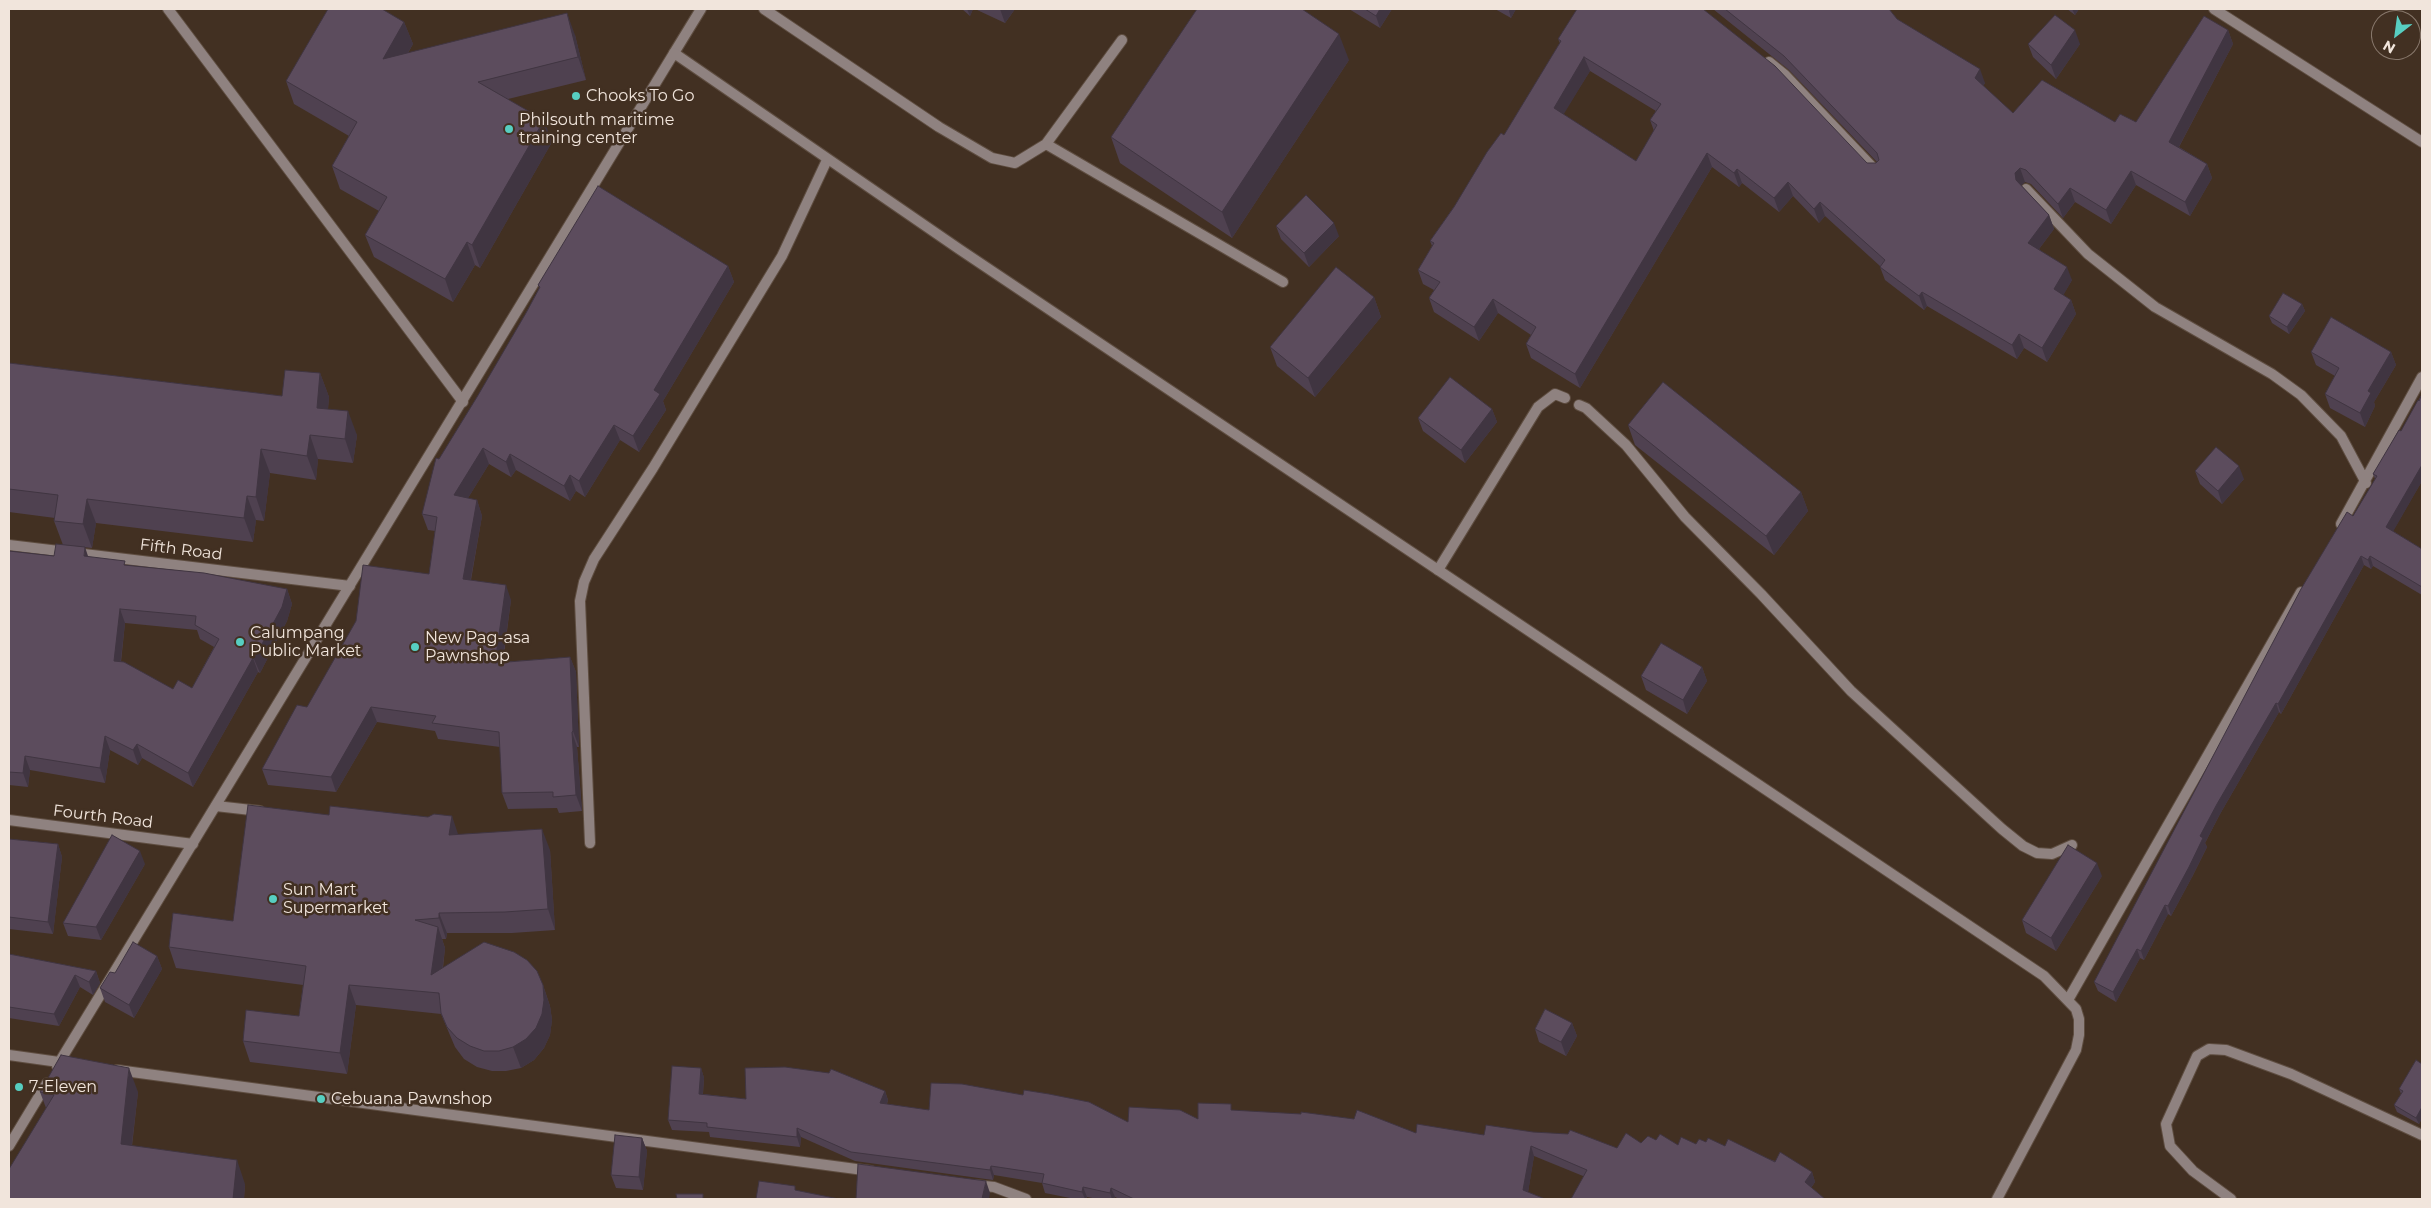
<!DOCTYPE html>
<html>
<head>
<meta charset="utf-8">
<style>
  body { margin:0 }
  #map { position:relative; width:2431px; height:1208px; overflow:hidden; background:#423022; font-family:Montserrat,sans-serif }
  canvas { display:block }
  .frame { position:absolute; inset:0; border:10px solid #f1e5dc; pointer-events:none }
  .north { position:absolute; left:2371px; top:10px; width:50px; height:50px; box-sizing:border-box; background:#423022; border:1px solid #88786c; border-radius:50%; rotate:210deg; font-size:14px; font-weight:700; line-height:20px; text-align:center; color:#f1e5dc }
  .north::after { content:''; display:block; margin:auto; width:18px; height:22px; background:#57cec1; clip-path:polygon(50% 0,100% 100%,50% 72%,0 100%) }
</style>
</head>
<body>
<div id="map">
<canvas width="2431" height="1208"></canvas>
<div class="frame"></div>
<div class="north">N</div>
</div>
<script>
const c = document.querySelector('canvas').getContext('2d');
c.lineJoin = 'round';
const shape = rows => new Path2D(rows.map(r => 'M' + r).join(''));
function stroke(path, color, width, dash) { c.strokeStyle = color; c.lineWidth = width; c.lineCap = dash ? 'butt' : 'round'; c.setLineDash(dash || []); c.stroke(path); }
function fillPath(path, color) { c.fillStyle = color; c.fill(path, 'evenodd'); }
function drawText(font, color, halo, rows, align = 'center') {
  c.font = font + ' Montserrat,sans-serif'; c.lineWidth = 5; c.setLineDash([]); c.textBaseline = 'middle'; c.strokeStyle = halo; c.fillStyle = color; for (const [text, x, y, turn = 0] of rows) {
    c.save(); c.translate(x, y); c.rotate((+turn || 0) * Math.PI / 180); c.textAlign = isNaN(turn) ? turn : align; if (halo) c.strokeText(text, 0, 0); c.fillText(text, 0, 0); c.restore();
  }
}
const service = shape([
  [168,9,463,402],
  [764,9,939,127,992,158,1015,163,1046,144,1122,40],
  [1046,144,1283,282],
  [1579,405,1586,408,1626,445,1685,517,1761,594,1851,691,2002,829,2023,846,2037,853,2052,854,2072,845],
  [1438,570,1538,407,1555,394,1565,398],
  [216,806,260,811],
  [2231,1199,2193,1171,2170,1146,2166,1124,2197,1056,2209,1049,2226,1050,2291,1074,2422,1135]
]);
const minor = shape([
  [2214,9,2422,142],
  [674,53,701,9],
  [1769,62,1785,75,1876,171],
  [2026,189,2088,254,2155,307,2272,374,2301,395,2341,436,2366,483],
  [2341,524,2422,377],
  [9,545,350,586],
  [9,820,193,844],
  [590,843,580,601,584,582,594,559,653,468,782,256,827,160],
  [2068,1000,2301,592],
  [9,1055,66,1063],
  [117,1070,871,1171],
  [975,1185,994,1187,1026,1199]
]);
const tertiary = shape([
  [57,1066,674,53,959,249,2044,976,2076,1009,2079,1019,2079,1035,2076,1050,1997,1199],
  [9,1146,47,1083]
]);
const wall = shape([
  [962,9,973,9,970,16],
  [975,9,1015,9,1005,23],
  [1349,9,1392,9,1380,28],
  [1495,9,1516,9,1511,18],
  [1713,9,1889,9,1897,19,1985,83,1983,86,2013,113,2115,122,2136,122,2228,30,2233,44,2179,147,2207,164,2212,178,2190,216,2136,185,2111,224,2075,202,2063,218,2031,184,2025,182,2021,185,2049,215,2054,229,2039,249,2072,280,2063,295,2071,300,2076,314,2047,362,2024,348,2017,359,1927,306,1924,310,1885,280,1880,267,1880,266,1825,216,1819,223,1793,196,1779,212,1742,183,1739,187,1712,167,1580,388,1531,358,1526,344,1531,335,1498,313,1479,341,1434,312,1429,298,1434,290,1423,284,1418,270,1432,246,1430,241,1504,135,1560,43,1558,39,1867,163,1876,163,1877,162,1789,70],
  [1590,71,1656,111,1650,120,1654,131,1636,161,1563,114],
  [2067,9,2079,9,2075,15],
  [404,22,413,44,408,53,575,35,586,80,508,99,552,142,480,268,475,265,453,302,374,257,365,235,379,211,340,189,332,166,349,136,294,104,286,81],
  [2028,44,2080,44,2056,79,2033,57],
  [1349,60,1232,238,1120,163,1111,137],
  [1276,226,1339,236,1309,267,1281,239],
  [728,266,734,282,663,401,666,410,639,452,620,440,585,497,576,491,570,501,516,470,511,477,489,464,468,498,477,500,482,516,471,580,511,600,503,662,570,657,576,672,579,747,577,747,582,811,559,813,557,808,508,809,502,793,500,747,438,739,435,731,377,722,336,792,268,785,262,769,307,707,429,574,435,531,428,530,422,514,439,459,477,397,526,313,539,288,538,285],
  [1374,297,1381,317,1315,397,1277,366,1270,347],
  [2302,304,2305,311,2289,334,2272,323,2269,316],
  [2311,352,2391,352,2396,365,2374,402,2375,406,2365,427,2330,408,2325,394,2335,376,2316,365],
  [9,363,282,396,320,373,329,397,328,409,357,435,353,463,318,459,316,480,270,473,264,521,256,520,253,542,96,523,92,548,63,545,54,521,55,518,9,512],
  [2422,394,2422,481,2393,531,2422,549,2422,595,2373,566,2371,569,2364,565,2281,714,2279,712,2220,814,2205,843,2207,847,2192,877,2171,916,2168,914,2144,960,2140,958,2116,1002,2098,991,2094,982,2353,516,2375,479,2373,474,2401,431],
  [1492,409,1497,422,1465,463,1423,431,1418,418],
  [1628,425,1801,492,1808,511,1774,555,1635,445],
  [2195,471,2244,479,2222,504,2200,484],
  [9,551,54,556,88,557,127,566,287,589,292,604,287,621,260,673,258,672,193,787,142,758,138,765,110,750,105,783,30,770,28,787,9,785],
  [125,623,197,630,200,639,214,647,192,688,173,689,121,662],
  [1702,667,1707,681,1687,714,1646,690,1641,676],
  [458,834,550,850,555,930,512,933,447,933,446,939,442,939,445,948,443,968,543,985,550,1006,552,1020,550,1035,544,1048,534,1060,521,1068,506,1071,492,1071,477,1067,464,1059,455,1047,441,1014,356,1005,347,1074,250,1062,243,1041,299,1016,303,985,176,968,169,947,233,921],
  [9,839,58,844,62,857,53,934,9,929],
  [145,864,101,940,68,936,63,923],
  [2102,876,2056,951,2026,933,2022,920],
  [9,954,96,971,100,983,93,995,80,987,59,1026,9,1018],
  [157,956,162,969,134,1018,105,1002,100,988,115,973],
  [1572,1023,1577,1036,1566,1056,1539,1042,1535,1029],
  [2422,1064,2422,1118,2419,1124,2397,1112,2394,1105,2401,1094,2399,1089],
  [701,1068,704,1078,703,1094,746,1099,885,1091,888,1100,887,1104,929,1110,1128,1122,1198,1119,1233,1110,1416,1133,1484,1135,1617,1148,1656,1140,1678,1145,1696,1144,1706,1142,1725,1146,1812,1172,1815,1182,1811,1188,1583,1176,1534,1156,1528,1192,1545,1199,1119,1199,1115,1197,1114,1199,1098,1199,1087,1197,1086,1199,1075,1199,1045,1193,1042,1183,994,1175,993,1180,855,1161,801,1137,800,1147,710,1137,709,1132,672,1130,668,1120],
  [40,1092,138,1092,132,1146,245,1184,244,1199,46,1108],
  [642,1138,647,1151,643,1190,616,1188,611,1175]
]);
const shadedWall = shape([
  [967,9,973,9,970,16],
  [1000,9,1015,9,1005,23],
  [1380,9,1392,9,1380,28,1376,16],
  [1510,9,1516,9,1511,18,1509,11],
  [2072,9,2079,9,2075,15],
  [567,13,575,35,586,80,578,57],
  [404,22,413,44,391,82,383,59],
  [2075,30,2080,44,2056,79,2051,65],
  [2228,30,2233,44,2174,156,2169,142],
  [1339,34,1349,60,1232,238,1222,212],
  [1584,57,1590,71,1559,122,1554,108],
  [1980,69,1985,83,1980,92,1975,78],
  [544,120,552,142,480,268,472,245],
  [1707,153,1712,167,1580,388,1575,374],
  [2207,164,2212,178,2190,216,2185,202],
  [2020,168,2025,182,2020,187,2016,180,2015,173],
  [1737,169,1742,183,1739,187,1734,173],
  [2131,171,2136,185,2111,224,2106,210],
  [1788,182,1793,196,1779,212,1774,198],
  [2070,188,2075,202,2063,218,2058,204],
  [1820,202,1825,216,1819,223,1814,209],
  [2049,215,2054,229,2033,257,2028,243],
  [1334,223,1339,236,1309,267,1304,253],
  [467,242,475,265,453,302,445,279],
  [728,266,734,282,663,401,666,410,639,452,633,436,654,390],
  [2067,267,2072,280,2059,303,2054,289],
  [1922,292,1927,306,1924,310,1919,296],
  [1374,297,1381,317,1315,397,1308,378],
  [1493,299,1498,313,1479,341,1474,327],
  [2071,300,2076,314,2047,362,2042,348],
  [2302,304,2305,311,2289,334,2287,327],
  [2019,334,2024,348,2017,359,2012,345],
  [2391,352,2396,365,2374,402,2375,406,2365,427,2360,413,2368,391],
  [320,373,329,397,326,432,317,408],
  [1492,409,1497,422,1465,463,1461,450],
  [348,411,357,435,353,463,345,439],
  [614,425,620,440,585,497,579,481],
  [310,435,318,459,316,480,307,456],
  [483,448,489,464,460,511,454,495],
  [261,449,270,473,264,521,256,497],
  [510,454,516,470,511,477,506,462],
  [2422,465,2422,481,2390,537,2386,527],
  [2239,466,2244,479,2222,504,2218,491],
  [570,475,576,491,570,501,564,486],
  [1801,492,1808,511,1774,555,1766,536],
  [247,496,256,520,253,542,244,518],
  [87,499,96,523,92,548,83,524],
  [477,500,482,516,468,594,463,579],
  [85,547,90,562,84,556],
  [2361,556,2364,565,2281,714,2278,704],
  [2370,556,2373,566,2371,569,2368,560],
  [506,585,511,600,500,679,495,663],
  [287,589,292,604,287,621,260,673,254,659],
  [120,609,125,623,119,675,114,661],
  [570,657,576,672,579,747,573,731],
  [253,658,258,672,193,787,188,773],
  [1702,667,1707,681,1687,714,1683,700],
  [2276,703,2279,712,2220,814,2205,843,2207,847,2192,877,2171,916,2168,906,2200,836,2217,804],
  [371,707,377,722,336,792,331,777],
  [572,732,577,747,582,811,576,795],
  [105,736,110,750,105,783,100,768],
  [137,744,142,758,138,765,133,750],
  [25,756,30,770,28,787,23,773],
  [452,816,459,837,449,835],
  [542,829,550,850,555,930,548,909],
  [58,844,62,857,53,934,48,922],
  [140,851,145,864,101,940,96,927],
  [2097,863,2102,876,2056,951,2051,938],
  [2165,905,2168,914,2144,960,2141,951],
  [439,913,447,933,446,939,439,918],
  [438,927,445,948,439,995,431,975],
  [2137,949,2140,958,2116,1002,2113,992],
  [157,956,162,969,134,1018,129,1005],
  [96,971,100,983,93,995,89,982],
  [75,975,80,987,59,1026,54,1014],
  [349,985,356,1005,347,1074,340,1053],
  [543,985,550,1006,552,1020,550,1035,544,1048,534,1060,521,1068,513,1047],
  [1572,1023,1577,1036,1566,1056,1561,1042],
  [129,1068,138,1092,129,1168,121,1144],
  [701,1068,704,1078,702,1103,699,1094],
  [885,1091,888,1100,883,1112,880,1103],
  [2422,1107,2422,1118,2419,1124,2416,1118],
  [797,1128,801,1137,800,1147,797,1137],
  [642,1138,647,1151,643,1190,639,1177],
  [1531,1146,1534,1156,1527,1199,1523,1190],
  [237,1160,245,1184,244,1199,233,1199],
  [991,1166,994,1175,993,1180,990,1170],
  [1812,1172,1815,1182,1808,1192,1805,1182],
  [986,1181,990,1193,989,1199,982,1199],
  [1083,1187,1087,1197,1086,1199,1085,1199,1082,1192],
  [1111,1188,1115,1197,1114,1199,1112,1199,1110,1193]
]);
const building = shape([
  [328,9,382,9,404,22,383,59,567,13,578,57,478,82,544,120,472,245,467,242,445,279,365,235,387,197,332,166,357,122,286,81,328,9],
  [1197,9,1302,9,1339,34,1222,212,1111,137,1197,9],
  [1365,9,1380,9,1376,16,1365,9],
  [1577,9,1703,9,1775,66,1867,163,1876,163,1879,160,1877,153,1784,56,1725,9,1889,9,1897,19,1980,69,1975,78,2013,113,2042,80,2115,122,2120,114,2136,122,2204,16,2228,30,2169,142,2207,164,2185,202,2131,171,2106,210,2070,188,2058,204,2026,170,2020,168,2015,173,2016,180,2049,215,2028,243,2067,267,2054,289,2071,300,2042,348,2019,334,2012,345,1922,292,1919,296,1880,267,1885,260,1820,202,1814,209,1788,182,1774,198,1737,169,1734,173,1707,153,1575,374,1526,344,1536,327,1493,299,1474,327,1429,298,1440,282,1418,270,1434,243,1430,241,1454,207,1487,152,1501,133,1504,135,1561,41,1558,39,1577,9],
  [1584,57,1661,104,1650,120,1657,125,1636,161,1554,108,1584,57],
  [2055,15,2075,30,2051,65,2028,44,2055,15],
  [598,186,728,266,654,390,660,394,633,436,614,425,579,481,570,475,564,486,510,454,506,462,483,448,454,495,477,500,463,579,506,585,495,663,570,657,573,731,572,732,576,795,553,797,553,792,502,793,499,732,432,723,436,716,371,707,331,777,262,769,297,705,307,707,356,621,363,565,429,574,437,517,422,514,436,458,439,459,477,397,526,313,540,287,538,285,598,186],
  [1306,195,1334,223,1304,253,1276,226,1306,195],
  [1336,267,1374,297,1308,378,1270,347,1336,267],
  [2283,293,2302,304,2287,327,2269,316,2283,293],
  [2331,317,2391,352,2368,391,2371,393,2360,413,2325,394,2339,368,2311,352,2331,317],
  [9,363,282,396,285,370,320,373,317,408,348,411,345,439,310,435,307,456,261,449,256,497,247,496,244,518,87,499,83,524,54,521,58,495,9,489,9,363],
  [1450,377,1492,409,1461,450,1418,418,1450,377],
  [1663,382,1801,492,1766,536,1628,425,1663,382],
  [2422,394,2422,465,2386,527,2422,549,2422,587,2370,556,2368,560,2361,556,2278,704,2276,703,2217,804,2200,836,2203,838,2189,867,2168,906,2165,905,2141,951,2137,949,2113,992,2094,982,2301,589,2347,512,2353,516,2377,476,2373,474,2399,430,2401,431,2418,400,2419,401,2422,394],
  [2216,447,2239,466,2218,491,2195,471,2216,447],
  [56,544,85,547,84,556,125,561,124,565,204,573,287,589,282,607,254,659,253,658,188,773,137,744,133,750,105,736,100,768,25,756,23,773,9,772,9,551,54,556,56,544],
  [120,609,196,616,195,625,219,639,192,688,178,680,173,689,124,662,114,661,120,609],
  [1661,643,1702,667,1683,700,1641,676,1661,643],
  [248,805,329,815,330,806,428,817,434,814,452,816,449,835,542,829,548,909,505,912,439,913,439,918,415,920,438,927,431,975,484,942,514,952,527,960,537,971,543,985,544,1000,542,1014,536,1028,526,1039,513,1047,499,1051,484,1051,470,1046,457,1038,447,1027,441,1013,439,993,349,985,340,1053,243,1041,246,1010,299,1016,306,966,169,947,173,913,233,921,248,805],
  [112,835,140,851,96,927,63,923,112,835],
  [9,839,58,844,48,922,9,917,9,839],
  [2068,845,2097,863,2051,938,2022,920,2068,845],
  [133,942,157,956,129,1005,100,988,110,972,115,973,133,942],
  [9,954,96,971,89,982,75,975,54,1014,9,1007,9,954],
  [1545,1009,1572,1023,1561,1042,1535,1029,1545,1009],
  [61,1055,129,1068,121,1144,237,1160,233,1199,9,1199,9,1169,54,1095,40,1092,61,1055],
  [2416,1060,2422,1064,2422,1107,2416,1118,2394,1105,2403,1091,2399,1089,2416,1060],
  [672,1066,701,1068,699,1094,746,1099,745,1068,785,1067,829,1073,831,1069,885,1091,880,1103,929,1110,931,1083,962,1084,1023,1095,1024,1090,1049,1094,1089,1102,1128,1122,1129,1107,1180,1110,1198,1119,1198,1103,1231,1104,1231,1110,1301,1114,1301,1112,1354,1119,1357,1110,1416,1133,1417,1124,1484,1135,1486,1125,1533,1132,1568,1134,1570,1130,1617,1148,1626,1133,1641,1143,1648,1136,1656,1140,1660,1134,1678,1145,1681,1137,1696,1144,1699,1139,1706,1142,1708,1138,1725,1146,1728,1139,1775,1162,1780,1152,1812,1172,1805,1182,1825,1199,1571,1199,1587,1170,1531,1146,1523,1190,1545,1199,1134,1199,1111,1188,1110,1193,1083,1187,1082,1192,1042,1183,1044,1174,991,1166,990,1170,851,1152,797,1128,797,1137,707,1127,707,1123,668,1120,672,1066],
  [615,1135,642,1138,639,1177,611,1175,615,1135],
  [858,1164,986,1181,982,1199,856,1199,858,1164],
  [759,1181,795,1186,795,1190,839,1199,756,1199,759,1181],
  [676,1194,703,1194,703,1199,677,1199,676,1194]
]);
const markers = [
  [576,96,5,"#57cec1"],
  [509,129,5,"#57cec1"],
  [240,642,5,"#57cec1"],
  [415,647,5,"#57cec1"],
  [273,899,5,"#57cec1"],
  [19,1087,5,"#57cec1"],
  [321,1099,5,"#57cec1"]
];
const poiNames = [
  ["Chooks To Go",586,96],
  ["Philsouth maritime",519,120],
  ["training center",519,138],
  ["Calumpang",250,633],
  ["Public Market",250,651],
  ["New Pag-asa",425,638],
  ["Pawnshop",425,656],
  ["Sun Mart",283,890],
  ["Supermarket",283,908],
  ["7-Eleven",29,1087],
  ["Cebuana Pawnshop",331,1099]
];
const streetNames = [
  ["Fifth Road",181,550,7],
  ["Fourth Road",103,817,7]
];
stroke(service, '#5e4d40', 12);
stroke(minor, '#5e4d40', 12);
stroke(tertiary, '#5e4d40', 12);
stroke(service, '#8f8280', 10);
stroke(minor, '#8f8280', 10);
stroke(tertiary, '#8f8280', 10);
fillPath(wall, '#4f4150');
fillPath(shadedWall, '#403541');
fillPath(building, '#5c4c5d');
stroke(building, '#403541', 1);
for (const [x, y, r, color] of markers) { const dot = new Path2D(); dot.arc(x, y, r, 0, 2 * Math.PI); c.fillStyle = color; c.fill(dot); stroke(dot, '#423022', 2); }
drawText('16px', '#f1e5dc', '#423022', poiNames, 'left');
drawText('16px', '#f1e5dc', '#423022', streetNames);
</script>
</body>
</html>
